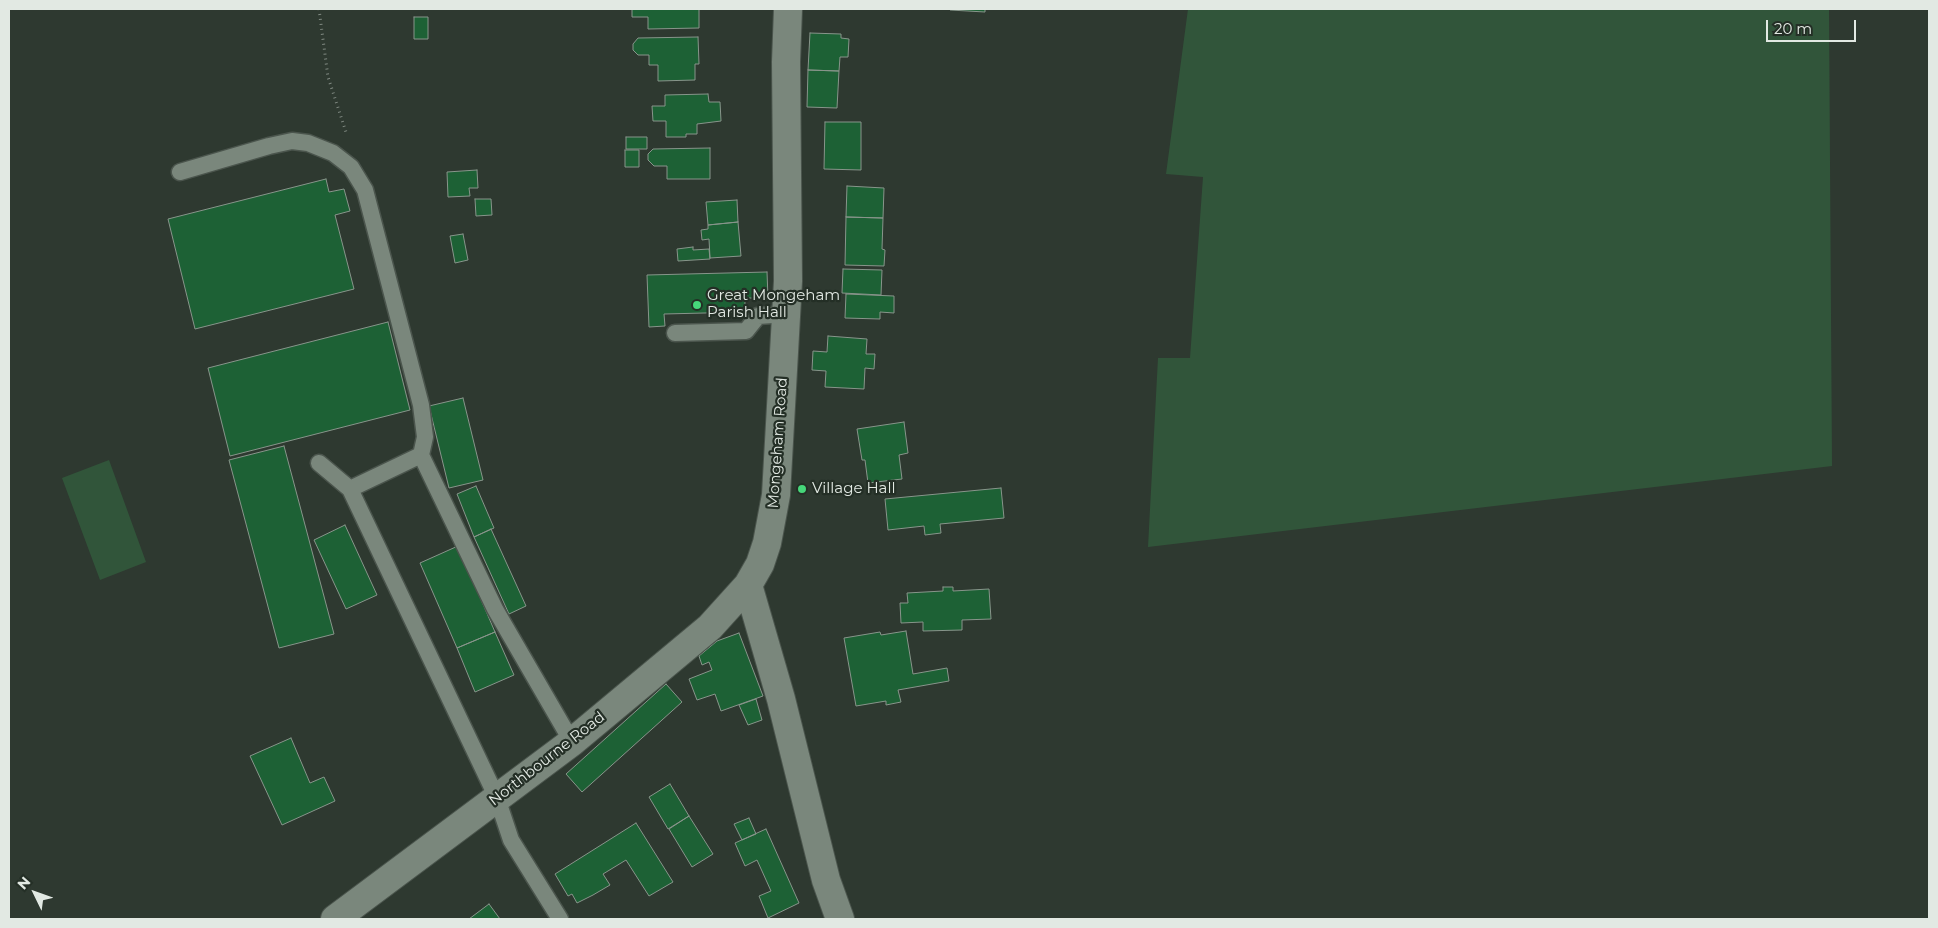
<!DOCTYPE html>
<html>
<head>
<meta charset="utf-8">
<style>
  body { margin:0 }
  #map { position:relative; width:1938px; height:928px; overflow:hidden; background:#2e3930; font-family:Montserrat,sans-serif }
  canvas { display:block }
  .frame { position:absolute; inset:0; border:10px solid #e2e9e3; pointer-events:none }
  .north { position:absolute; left:10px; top:868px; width:50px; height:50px; -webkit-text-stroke:4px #242f26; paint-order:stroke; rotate:312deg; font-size:14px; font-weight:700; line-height:20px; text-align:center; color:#e2e9e3 }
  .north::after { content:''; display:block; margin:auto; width:18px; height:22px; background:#e2e9e3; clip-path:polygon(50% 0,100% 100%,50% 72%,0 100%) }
  .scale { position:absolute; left:1766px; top:20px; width:90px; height:22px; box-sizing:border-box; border:2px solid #e2e9e3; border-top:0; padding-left:6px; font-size:15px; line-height:18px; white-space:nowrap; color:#e2e9e3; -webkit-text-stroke:4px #242f26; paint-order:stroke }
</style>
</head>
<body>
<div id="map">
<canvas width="1938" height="928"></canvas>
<div class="frame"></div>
<div class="north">N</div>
<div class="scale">20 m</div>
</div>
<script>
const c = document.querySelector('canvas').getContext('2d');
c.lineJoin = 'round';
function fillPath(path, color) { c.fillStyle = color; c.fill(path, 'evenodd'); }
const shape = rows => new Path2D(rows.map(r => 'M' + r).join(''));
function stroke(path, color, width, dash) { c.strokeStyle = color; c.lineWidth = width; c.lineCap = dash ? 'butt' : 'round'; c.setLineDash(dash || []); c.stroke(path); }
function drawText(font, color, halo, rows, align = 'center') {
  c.font = font + ' Montserrat,sans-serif'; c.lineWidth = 4.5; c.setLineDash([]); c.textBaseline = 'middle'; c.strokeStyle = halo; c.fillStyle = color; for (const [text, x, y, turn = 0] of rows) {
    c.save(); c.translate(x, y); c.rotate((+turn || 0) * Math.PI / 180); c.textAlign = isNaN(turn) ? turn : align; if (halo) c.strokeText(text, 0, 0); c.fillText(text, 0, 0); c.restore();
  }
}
const green = shape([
  [1188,9,1829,9,1832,466,1148,547,1158,358,1190,358,1203,177,1166,174],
  [109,460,146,562,100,580,62,478]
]);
const building = shape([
  [632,9,699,9,699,28,648,29,648,17,632,17,632,9],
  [950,9,985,9,985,12,950,10,950,9],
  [414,17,428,17,428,39,414,39,414,17],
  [810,33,841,34,841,38,849,39,848,57,840,57,839,71,808,70,810,33],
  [698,37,699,64,695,64,695,80,658,81,658,65,649,65,649,55,638,55,633,50,633,44,638,38,698,37],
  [808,70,839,71,837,108,807,107,808,70],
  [708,94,709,102,720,102,721,121,697,124,697,134,686,134,686,137,666,137,666,121,653,121,652,106,665,106,665,95,708,94],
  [825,122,861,122,861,170,824,169,825,122],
  [626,137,647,137,647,149,626,149,626,137],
  [710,148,710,179,667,179,667,166,654,166,648,160,648,154,653,149,710,148],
  [625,150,639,150,639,167,625,167,625,150],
  [477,170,478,188,469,188,470,196,448,197,447,172,477,170],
  [326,179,329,192,344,189,350,211,335,215,354,289,195,329,168,219,326,179],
  [847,186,884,188,883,218,846,217,847,186],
  [475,199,491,199,492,215,476,216,475,199],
  [737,200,738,222,708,225,706,202,737,200],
  [846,217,883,218,882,249,885,250,884,266,845,265,846,217],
  [738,222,741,256,710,258,709,239,702,240,701,230,708,229,708,225,738,222],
  [463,234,468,260,455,263,450,236,463,234],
  [693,247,693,250,709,249,710,259,678,261,677,249,693,247],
  [843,269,882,270,881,295,842,293,843,269],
  [767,272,768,298,745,298,745,312,664,314,665,326,649,327,647,275,767,272],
  [846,294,894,296,894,313,880,312,880,319,845,318,846,294],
  [388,322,410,410,230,456,208,368,388,322],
  [828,336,867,339,866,354,875,354,874,369,865,368,864,389,825,387,826,371,812,370,813,351,827,352,828,336],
  [463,398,483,480,449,488,429,406,463,398],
  [904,422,908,453,899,455,902,479,868,483,865,460,862,460,857,429,904,422],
  [284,446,334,634,279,648,229,460,284,446],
  [476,486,494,528,474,537,457,494,476,486],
  [1001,488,1004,518,940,524,941,533,925,535,924,526,888,530,885,499,1001,488],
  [345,525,377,595,346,609,314,540,345,525],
  [491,529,526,606,509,614,474,537,491,529],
  [458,546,495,632,457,648,420,563,458,546],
  [943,587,953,587,953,591,989,589,991,619,962,620,962,630,923,631,923,622,901,623,900,603,908,603,907,593,943,591,943,587],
  [906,631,913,674,947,668,949,681,898,690,901,702,886,705,886,701,856,706,844,638,880,632,881,635,906,631],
  [495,632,514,675,475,692,457,648,495,632],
  [739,633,763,696,721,711,715,694,697,700,689,679,712,670,709,662,702,665,699,656,717,641,739,633],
  [666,684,682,702,582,792,566,774,666,684],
  [756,699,762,720,748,725,739,705,756,699],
  [291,738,310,783,324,777,335,801,282,825,250,756,291,738],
  [670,784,689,816,668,829,649,797,670,784],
  [689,816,713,854,692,867,669,829,689,816],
  [749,818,756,834,742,840,734,824,749,818],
  [636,823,673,882,649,896,626,860,603,874,610,885,593,895,577,903,572,894,568,896,555,874,636,823],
  [766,829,799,903,768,918,759,896,771,891,757,860,745,866,735,843,766,829],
  [489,904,500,919,469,919,489,904]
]);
const path = shape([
  [319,9,328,77,346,132]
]);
const service = shape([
  [180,172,269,146,292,141,308,143,333,153,351,167,365,190,421,405,425,437,421,455],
  [675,333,746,331,758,316,787,314],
  [319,463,350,489,497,798,511,840,560,919],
  [350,489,421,455,495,609,572,742]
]);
const tertiary = shape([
  [748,585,781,699,826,880,840,919],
  [335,919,572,742,710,627,748,585,760,564,767,543,776,495,788,281,786,62,788,9]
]);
const markers = [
  [697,305,5,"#46d77a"],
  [802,489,5,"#46d77a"]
];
const poiNames = [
  ["Great Mongeham",707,296],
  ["Parish Hall",707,313],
  ["Village Hall",812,489]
];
const streetNames = [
  ["Mongeham Road",778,443,-86],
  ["Northbourne Road",547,759,-38]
];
fillPath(green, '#31553a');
fillPath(building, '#1d6135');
stroke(building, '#88958b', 1);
stroke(service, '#4b554d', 19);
stroke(tertiary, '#4b554d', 30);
stroke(path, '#808a82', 3, [1, 4]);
stroke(service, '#7a877c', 16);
stroke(tertiary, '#7a877c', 28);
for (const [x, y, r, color] of markers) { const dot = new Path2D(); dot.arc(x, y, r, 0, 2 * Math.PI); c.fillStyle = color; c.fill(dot); stroke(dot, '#242f26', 2); }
drawText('15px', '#e2e9e3', '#242f26', poiNames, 'left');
drawText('15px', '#e2e9e3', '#242f26', streetNames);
</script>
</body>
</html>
